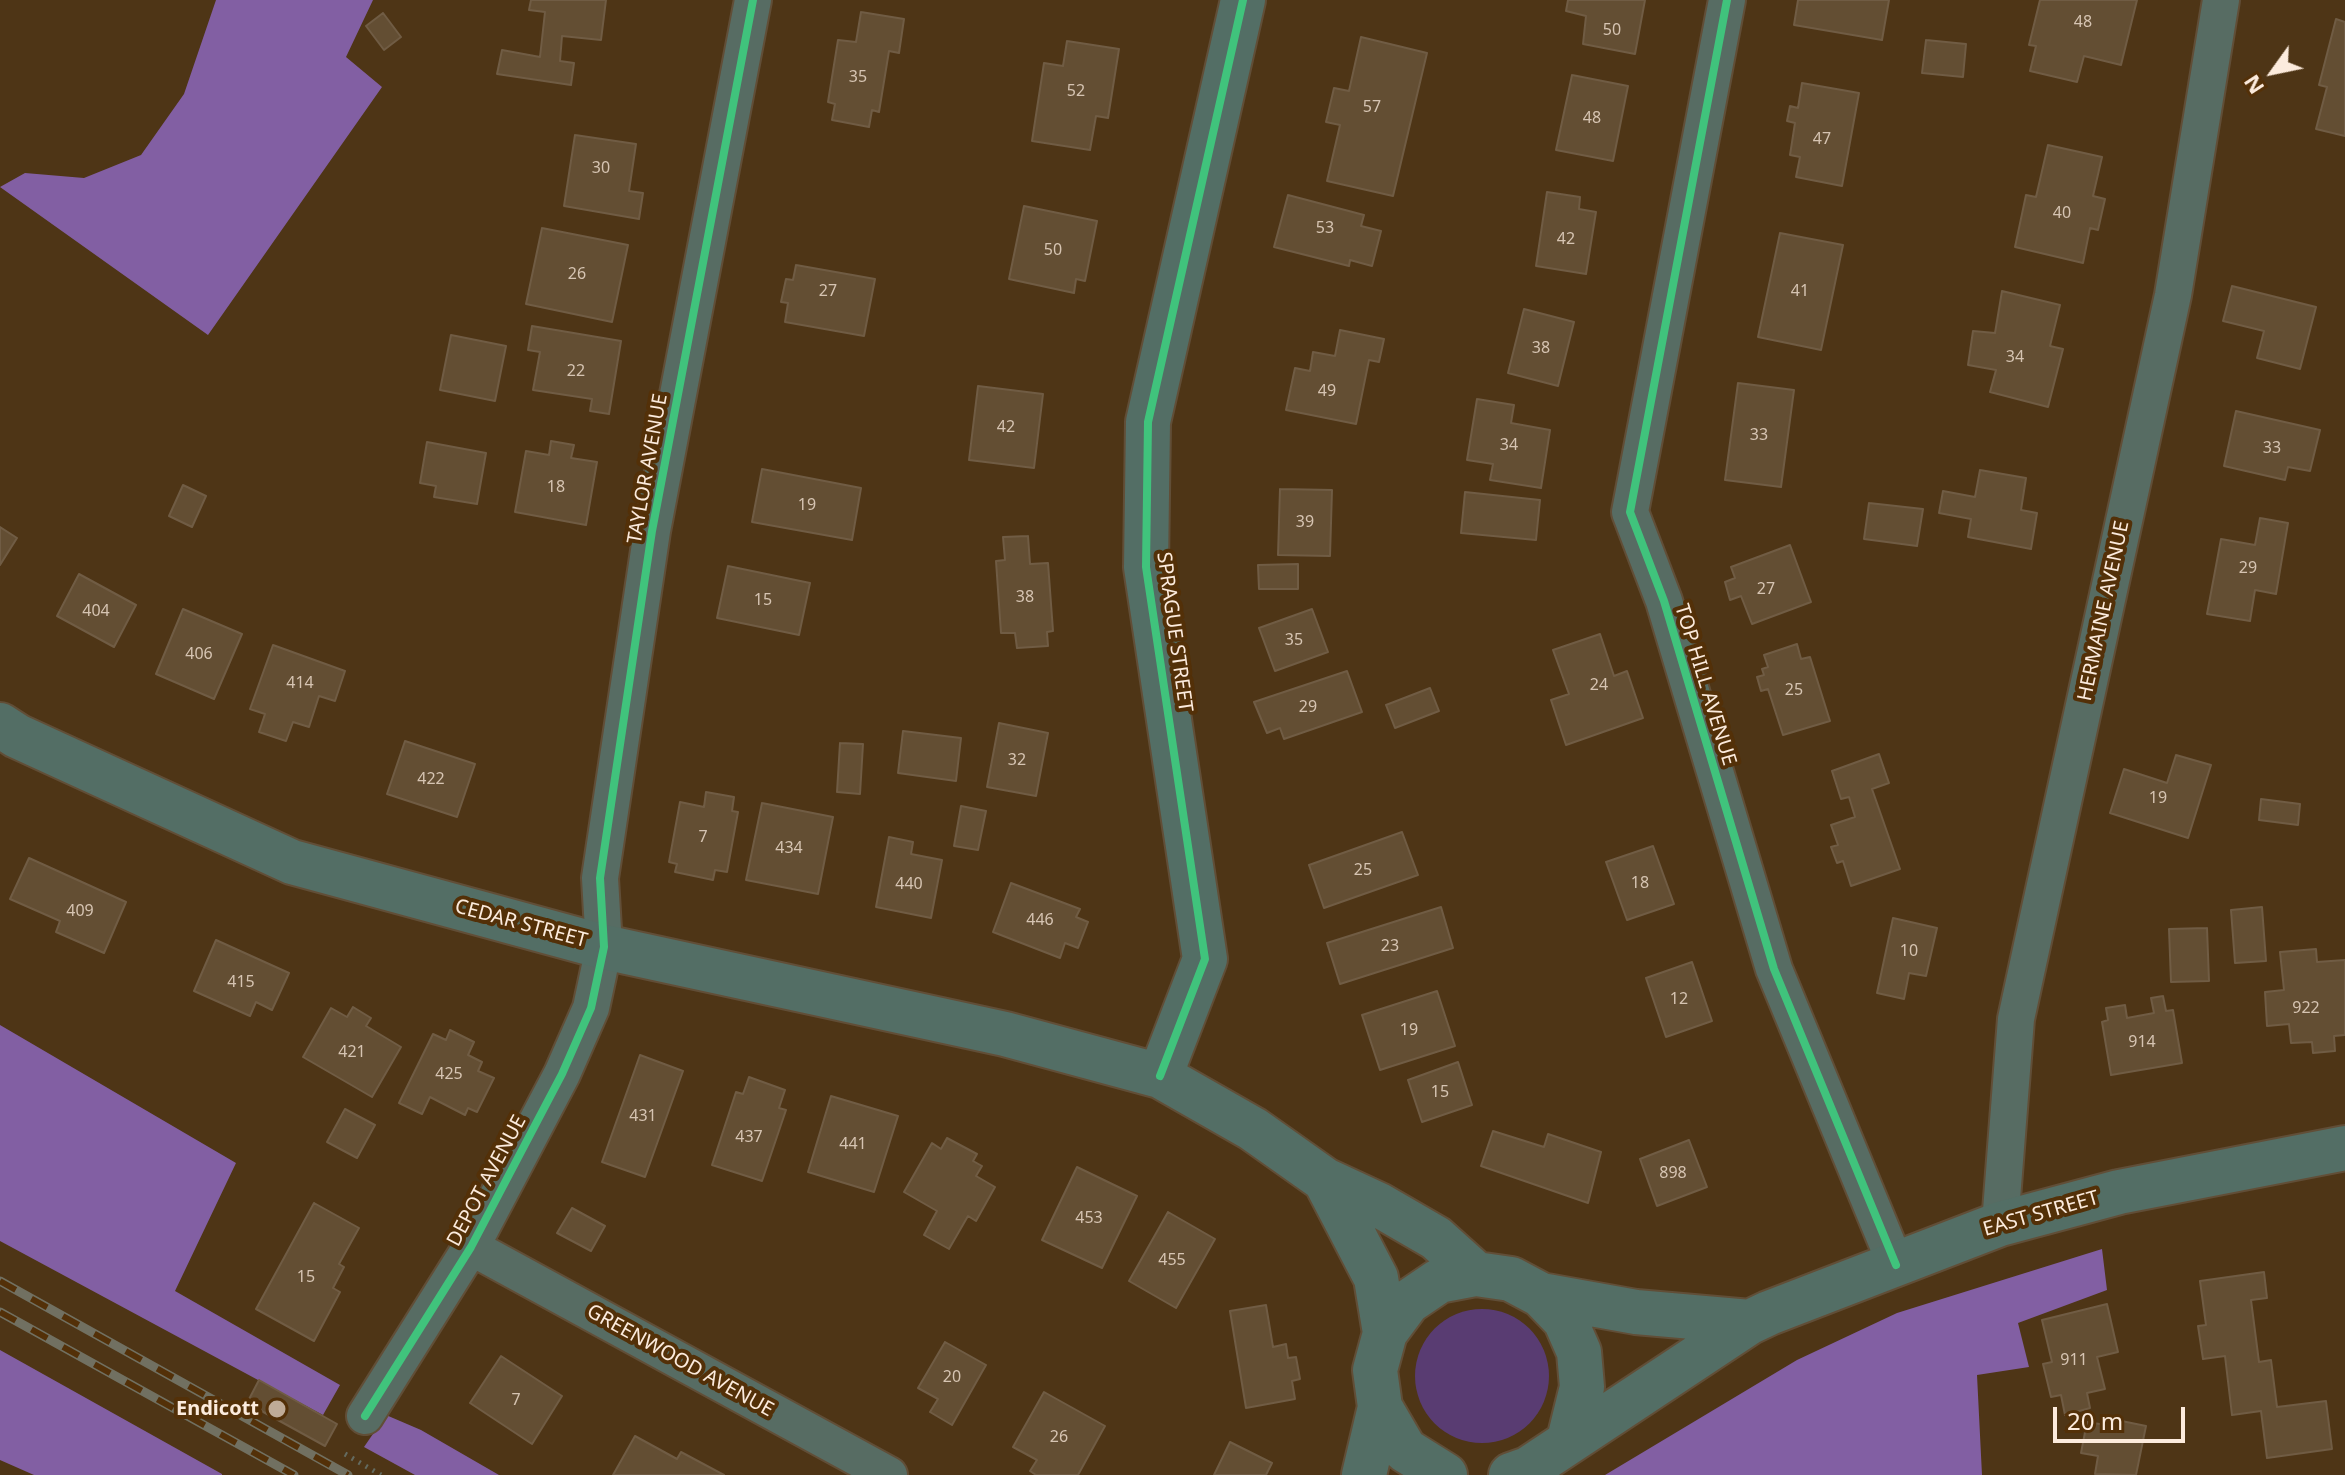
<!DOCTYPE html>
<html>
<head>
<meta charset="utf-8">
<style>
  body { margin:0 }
  #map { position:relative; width:2345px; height:1475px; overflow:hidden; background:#4e3516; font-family:"Noto Sans",sans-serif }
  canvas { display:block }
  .north { position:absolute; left:2233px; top:32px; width:80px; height:80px; -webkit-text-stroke:6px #533008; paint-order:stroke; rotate:237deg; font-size:22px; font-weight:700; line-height:32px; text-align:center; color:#fcebdd }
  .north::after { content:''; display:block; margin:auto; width:28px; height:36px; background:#fcebdd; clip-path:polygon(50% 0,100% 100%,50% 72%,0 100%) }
  .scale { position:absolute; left:2053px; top:1407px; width:132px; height:36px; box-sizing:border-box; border:4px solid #fcebdd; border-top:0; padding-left:10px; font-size:24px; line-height:28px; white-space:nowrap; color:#fcebdd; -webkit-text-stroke:6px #533008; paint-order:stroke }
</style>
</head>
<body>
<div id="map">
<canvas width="2345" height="1475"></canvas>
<div class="north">N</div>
<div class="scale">20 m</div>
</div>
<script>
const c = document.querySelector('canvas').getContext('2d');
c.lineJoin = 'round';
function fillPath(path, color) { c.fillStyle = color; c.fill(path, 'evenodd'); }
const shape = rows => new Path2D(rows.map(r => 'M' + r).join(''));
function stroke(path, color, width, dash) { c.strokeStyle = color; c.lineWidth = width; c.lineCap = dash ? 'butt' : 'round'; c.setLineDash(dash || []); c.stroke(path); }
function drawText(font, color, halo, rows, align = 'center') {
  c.font = font + ' "Noto Sans",sans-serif'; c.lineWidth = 8; c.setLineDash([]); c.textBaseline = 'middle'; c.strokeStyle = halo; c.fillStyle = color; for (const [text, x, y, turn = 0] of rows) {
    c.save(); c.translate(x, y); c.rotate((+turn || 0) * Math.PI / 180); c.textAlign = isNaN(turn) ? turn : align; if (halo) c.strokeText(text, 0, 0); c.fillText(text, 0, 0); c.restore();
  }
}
const green = shape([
  '1415 1376a67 67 0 1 1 134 0a67 67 0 1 1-134 0Z'
]);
const forest = shape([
  [216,0,373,0,346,57,382,87,208,335,0,187,25,173,84,178,141,155,184,94],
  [0,1025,236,1163,175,1291,340,1385,323,1415,0,1241],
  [2102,1249,2107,1290,2018,1323,2029,1367,1977,1375,1982,1475,1605,1475,1797,1360,1897,1313],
  [0,1350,222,1474,222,1475,34,1475,0,1460],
  [386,1415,421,1430,499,1475,415,1475,364,1447]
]);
const building = shape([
  [531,0,606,0,601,40,562,36,560,61,574,63,571,85,497,74,502,50,540,57,545,12,529,10,531,0],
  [1568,0,1645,0,1635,54,1583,44,1586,16,1566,11,1568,0],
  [1798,0,1889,0,1882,40,1794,25,1798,0],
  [2040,0,2137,0,2121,65,2084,56,2077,82,2030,71,2036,46,2029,45,2040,0],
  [861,12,904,19,899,53,889,51,879,112,872,110,869,127,832,120,835,104,828,102,838,40,856,42,861,12],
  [383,13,401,37,384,50,366,26,383,13],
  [2336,19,2345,22,2345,136,2316,129,2327,87,2319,85,2336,19],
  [1361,37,1427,53,1393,196,1327,181,1340,125,1326,122,1334,88,1349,91,1361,37],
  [1926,40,1966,44,1963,77,1922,73,1926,40],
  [1067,41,1119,49,1108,118,1096,116,1090,150,1032,141,1044,63,1063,66,1067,41],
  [1572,75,1628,86,1613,161,1556,150,1572,75],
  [1802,83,1859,93,1842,186,1796,177,1800,157,1790,155,1795,123,1787,121,1790,106,1798,108,1802,83],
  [575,135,636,144,629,191,643,193,639,219,564,206,575,135],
  [2048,145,2102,157,2093,196,2105,199,2098,230,2090,228,2083,263,2015,247,2026,195,2036,197,2048,145],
  [1547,192,1580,197,1579,209,1596,212,1586,274,1536,266,1547,192],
  [1288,195,1364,215,1361,226,1381,231,1372,266,1350,260,1349,266,1274,247,1288,195],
  [1024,206,1097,221,1085,281,1076,279,1074,293,1009,279,1024,206],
  [542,228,628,245,612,322,526,304,542,228],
  [1780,233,1843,245,1821,350,1758,337,1780,233],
  [796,265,875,279,864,336,785,322,788,303,781,302,786,279,793,280,796,265],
  [2232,286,2316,307,2300,369,2257,358,2264,331,2223,321,2232,286],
  [2002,291,2060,305,2050,346,2063,349,2048,407,1990,392,1996,370,1968,365,1973,331,1995,333,2002,291],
  [1524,309,1574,322,1558,386,1508,373,1524,309],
  [532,326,621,341,609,414,590,411,592,399,533,390,540,352,528,350,532,326],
  [1340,330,1384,339,1379,362,1369,360,1356,424,1286,410,1295,368,1310,371,1313,352,1335,356,1340,330],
  [451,335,506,346,495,401,440,390,451,335],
  [1738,383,1794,390,1781,487,1725,480,1738,383],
  [978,386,1043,394,1034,468,969,460,978,386],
  [1477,399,1514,405,1511,423,1550,430,1541,488,1490,480,1493,464,1467,460,1477,399],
  [2236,411,2320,430,2310,471,2288,467,2285,480,2224,466,2236,411],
  [551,441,574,445,571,458,597,462,586,525,515,512,526,451,549,455,551,441],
  [427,442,486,453,477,504,434,497,436,486,420,483,427,442],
  [762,469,861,488,852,540,752,522,762,469],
  [1980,470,2026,478,2021,510,2037,513,2031,549,1968,537,1971,519,1939,513,1943,491,1975,497,1980,470],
  [183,485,206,496,192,527,169,516,183,485],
  [1280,489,1332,490,1330,556,1278,555,1280,489],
  [1465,492,1540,500,1536,540,1461,533,1465,492],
  [1869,503,1923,509,1917,546,1864,539,1869,503],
  [2260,518,2288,523,2276,594,2255,590,2250,621,2207,614,2221,539,2255,545,2260,518],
  [0,527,17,538,0,565,0,527],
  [1028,536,1030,564,1048,563,1053,631,1047,632,1048,646,1017,648,1015,633,1001,633,996,561,1005,560,1003,537,1028,536],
  [1790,545,1811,602,1752,624,1741,596,1730,600,1725,582,1735,578,1731,567,1790,545],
  [1298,564,1298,589,1259,589,1258,565,1298,564],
  [728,566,810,583,799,635,717,618,728,566],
  [79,574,136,605,114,647,57,616,79,574],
  [183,609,242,634,214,699,156,674,183,609],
  [1312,609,1328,652,1275,671,1259,628,1312,609],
  [1600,634,1614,676,1627,671,1643,718,1566,745,1551,700,1569,694,1553,650,1600,634],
  [1797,644,1801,659,1810,657,1830,721,1783,735,1768,689,1761,691,1757,677,1764,675,1762,669,1768,667,1764,655,1797,644],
  [273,645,345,671,335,701,319,696,309,727,293,722,286,741,259,732,265,714,250,709,273,645],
  [1347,671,1362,712,1284,739,1280,728,1267,733,1254,702,1347,671],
  [1430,688,1439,711,1395,728,1386,705,1430,688],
  [999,723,1048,733,1036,796,987,787,999,723],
  [903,731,961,738,956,781,898,773,903,731],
  [405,741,475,764,457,817,387,794,405,741],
  [840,743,863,744,860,794,837,792,840,743],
  [1879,754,1889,783,1872,789,1900,869,1851,886,1843,861,1837,863,1831,847,1838,845,1831,825,1855,817,1849,797,1841,799,1832,771,1879,754],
  [2176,755,2211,765,2188,838,2110,813,2124,769,2167,783,2176,755],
  [706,792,734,797,732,811,738,812,727,872,715,870,713,880,675,872,677,864,669,862,680,802,704,807,706,792],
  [2261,799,2300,804,2298,825,2259,820,2261,799],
  [762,803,833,817,818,894,746,880,762,803],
  [961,806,986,811,978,850,954,846,961,806],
  [1402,832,1418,875,1324,908,1309,865,1402,832],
  [889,837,913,842,911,854,942,860,931,918,876,907,889,837],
  [1653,846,1674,904,1627,920,1606,862,1653,846],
  [29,858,126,902,104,953,56,932,60,921,10,899,29,858],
  [1011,883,1080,909,1076,917,1088,922,1078,948,1065,943,1060,958,993,932,1011,883],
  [1441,907,1453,948,1340,984,1327,943,1441,907],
  [2262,907,2266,961,2235,963,2231,910,2262,907],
  [1893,918,1937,928,1926,976,1909,973,1904,999,1877,993,1893,918],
  [2207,928,2209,981,2171,982,2169,929,2207,928],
  [216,940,289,973,272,1010,256,1002,250,1016,194,991,216,940],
  [2316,949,2317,962,2345,960,2345,1035,2334,1036,2335,1051,2313,1053,2312,1042,2291,1043,2289,1024,2267,1026,2265,992,2284,990,2280,952,2316,949],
  [1692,962,1712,1021,1666,1037,1646,978,1692,962],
  [1437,991,1455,1046,1380,1070,1362,1015,1437,991],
  [2163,996,2166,1011,2173,1010,2182,1063,2111,1075,2102,1022,2108,1020,2106,1008,2125,1005,2127,1018,2154,1013,2151,998,2163,996],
  [353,1007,371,1018,366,1026,401,1047,372,1097,303,1057,331,1008,347,1017,353,1007],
  [450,1030,474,1042,468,1055,482,1062,478,1071,494,1078,477,1112,468,1108,465,1115,430,1097,422,1114,399,1103,433,1034,446,1040,450,1030],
  [640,1055,683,1071,645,1177,602,1162,640,1055],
  [1458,1062,1472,1105,1422,1122,1408,1080,1458,1062],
  [749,1077,785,1090,779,1108,786,1110,762,1181,712,1165,736,1092,743,1094,749,1077],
  [831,1096,898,1116,874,1192,808,1172,831,1096],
  [345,1109,375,1125,357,1158,327,1142,345,1109],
  [1493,1131,1544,1147,1548,1134,1601,1152,1588,1203,1481,1166,1493,1131],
  [947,1138,977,1154,973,1161,982,1166,976,1176,995,1187,976,1221,968,1216,949,1249,924,1235,937,1211,904,1192,932,1143,941,1149,947,1138],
  [1689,1140,1707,1187,1657,1206,1640,1159,1689,1140],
  [1077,1167,1137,1196,1102,1268,1042,1240,1077,1167],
  [314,1203,359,1228,339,1264,344,1267,333,1288,340,1292,314,1341,256,1309,314,1203],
  [572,1208,605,1226,591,1251,557,1233,572,1208],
  [1168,1212,1215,1239,1176,1308,1129,1281,1168,1212],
  [2264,1272,2267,1298,2251,1300,2259,1362,2271,1360,2277,1407,2326,1401,2332,1449,2267,1458,2261,1411,2232,1415,2225,1356,2203,1359,2198,1326,2206,1325,2200,1281,2264,1272],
  [2107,1304,2118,1352,2097,1357,2105,1389,2087,1393,2090,1408,2065,1415,2061,1395,2051,1397,2043,1364,2052,1362,2042,1320,2107,1304],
  [1266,1305,1273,1347,1286,1344,1288,1358,1296,1357,1300,1379,1292,1381,1295,1399,1246,1408,1230,1311,1266,1305],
  [945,1342,986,1365,952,1425,930,1412,938,1399,918,1388,945,1342],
  [501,1356,562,1396,532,1444,470,1403,501,1356],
  [259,1380,337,1424,325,1446,247,1403,259,1380],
  [1044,1392,1105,1426,1078,1475,1036,1475,1030,1471,1037,1460,1013,1447,1044,1392],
  [2107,1418,2146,1426,2136,1475,2095,1474,2098,1456,2081,1453,2087,1422,2106,1425,2107,1418],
  [635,1436,677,1459,681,1452,724,1475,613,1475,635,1436],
  [1230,1442,1272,1463,1266,1475,1214,1475,1230,1442]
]);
const path = shape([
  [345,1454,381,1475]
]);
const street = shape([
  [1727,0,1630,512,1664,601,1774,969,1896,1265],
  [2000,1224,2016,1019,2173,295,2221,0],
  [471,1247,889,1475],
  [365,1416,471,1247,562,1074,591,1008,604,947,600,878,652,531,753,0]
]);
const secondary = shape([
  [0,725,17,736,292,862,604,947,1005,1034,1160,1076,1253,1129,1325,1180,1379,1205,1436,1238,1476,1274],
  [1160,1076,1205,959,1146,567,1148,422,1243,0],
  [1325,1180,1376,1278,1385,1333],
  [1541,1295,1636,1312,1750,1322],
  [1364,1475,1380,1407],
  [1445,1475,1405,1450,1380,1407,1375,1370,1385,1333,1408,1302,1439,1281,1476,1274,1511,1279,1541,1295,1565,1320,1579,1352,1582,1387,1569,1440],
  [1511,1475,1528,1469,1750,1322,1769,1313,2000,1224,2119,1192,2345,1148]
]);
const rail = shape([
  [0,1281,348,1475],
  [0,1312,294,1475]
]);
const cycleway = shape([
  [1727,0,1630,512,1664,601,1774,969,1896,1265],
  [1160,1076,1205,959,1146,567,1148,422,1243,0],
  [365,1416,471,1247,562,1074,591,1008,604,947,600,878,652,531,753,0]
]);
const markers = [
  [277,1409,10,"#bfab97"]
];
const numberNames = [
  ["48",2083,22],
  ["50",1612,30],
  ["35",858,77],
  ["52",1076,91],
  ["57",1372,107],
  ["48",1592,118],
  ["47",1822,139],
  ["30",601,168],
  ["40",2062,213],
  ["53",1325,228],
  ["42",1566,239],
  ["50",1053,250],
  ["26",577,274],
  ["27",828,291],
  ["41",1800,291],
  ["38",1541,348],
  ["34",2015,357],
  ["22",576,371],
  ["49",1327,391],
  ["42",1006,427],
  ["33",1759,435],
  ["34",1509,445],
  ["33",2272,448],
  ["18",556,487],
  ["19",807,505],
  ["39",1305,522],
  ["29",2248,568],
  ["27",1766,589],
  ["38",1025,597],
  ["15",763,600],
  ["404",96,611],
  ["35",1294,640],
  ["406",199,654],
  ["414",300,683],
  ["24",1599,685],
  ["25",1794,690],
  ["29",1308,707],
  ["32",1017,760],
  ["422",431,779],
  ["19",2158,798],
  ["7",703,837],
  ["434",789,848],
  ["25",1363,870],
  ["18",1640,883],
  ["440",909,884],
  ["409",80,911],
  ["446",1040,920],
  ["23",1390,946],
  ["10",1909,951],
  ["415",241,982],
  ["12",1679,999],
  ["922",2306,1008],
  ["19",1409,1030],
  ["914",2142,1042],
  ["421",352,1052],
  ["425",449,1074],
  ["15",1440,1092],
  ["431",643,1116],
  ["437",749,1137],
  ["441",853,1144],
  ["898",1673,1173],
  ["453",1089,1218],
  ["455",1172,1260],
  ["15",306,1277],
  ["911",2074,1360],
  ["20",952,1377],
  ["7",516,1400],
  ["26",1059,1437]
];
const streetNames = [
  ["TAYLOR AVENUE",648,469,-80],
  ["HERMAINE AVENUE",2104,611,-78],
  ["SPRAGUE STREET",1174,632,82],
  ["TOP HILL AVENUE",1705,685,73],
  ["CEDAR STREET",521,924,15],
  ["DEPOT AVENUE",487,1181,-62],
  ["EAST STREET",2041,1214,-16],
  ["GREENWOOD AVENUE",680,1361,29]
];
const poiNames = [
  ["Endicott",259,1409]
];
fillPath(green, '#593c72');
fillPath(forest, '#825fa3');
fillPath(building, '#634e33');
stroke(building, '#705c44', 2);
stroke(street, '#614e37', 40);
stroke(secondary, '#614e37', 48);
stroke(path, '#646b60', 5, [2, 6]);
stroke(street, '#576c63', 36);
stroke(secondary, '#536e65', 44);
stroke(rail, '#717061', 9);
stroke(rail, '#533008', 6, [18]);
stroke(cycleway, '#40c37c', 8);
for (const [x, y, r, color] of markers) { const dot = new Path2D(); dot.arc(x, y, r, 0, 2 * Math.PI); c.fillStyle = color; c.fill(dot); stroke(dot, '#533008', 3); }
drawText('16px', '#d6c4b2', null, numberNames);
drawText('20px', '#fcebdd', '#533008', streetNames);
drawText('bold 20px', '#fcebdd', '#533008', poiNames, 'right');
</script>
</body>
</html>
